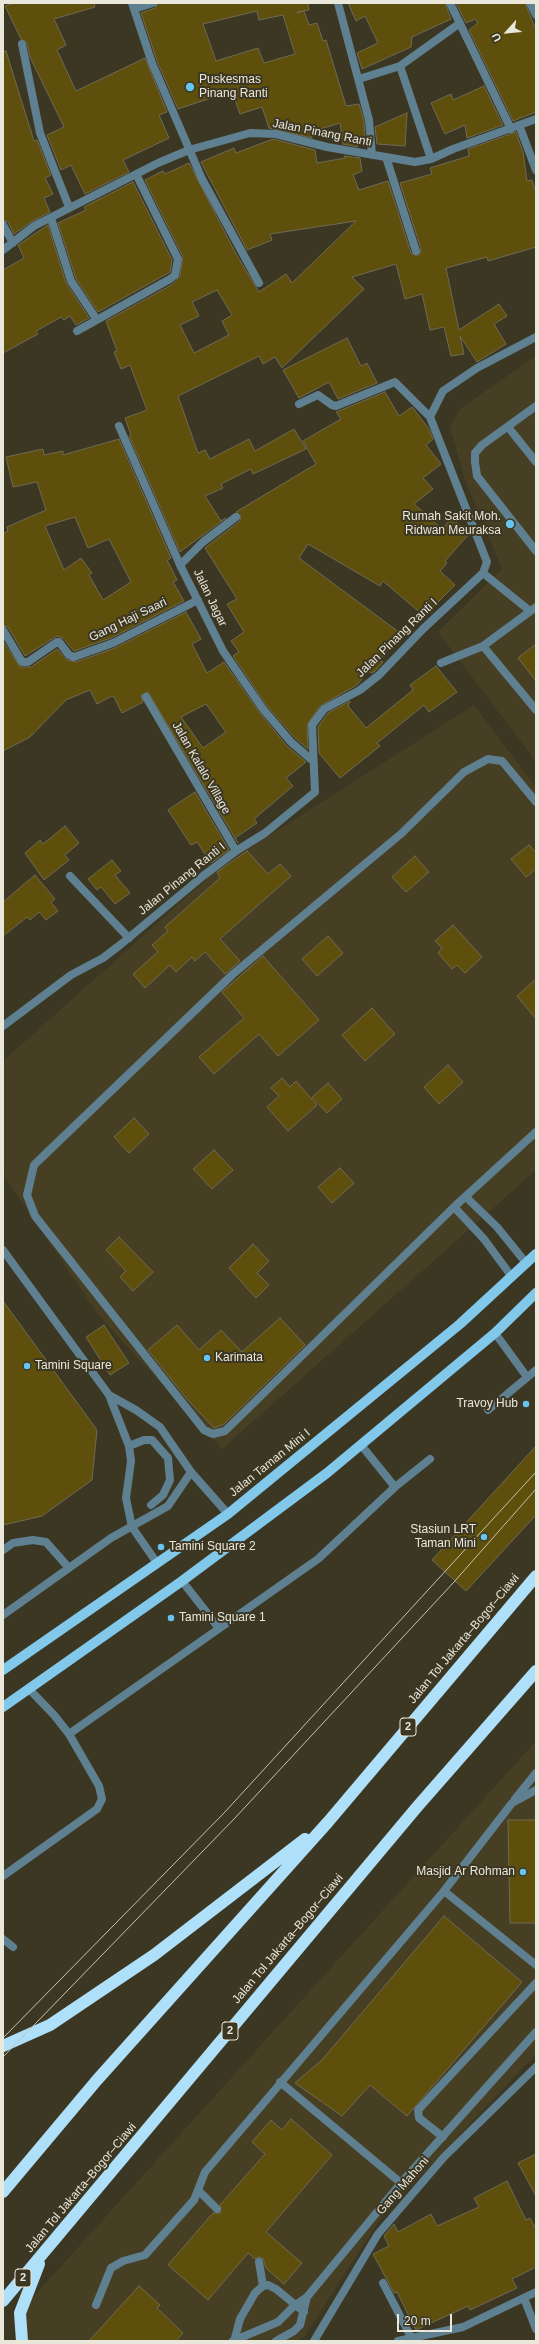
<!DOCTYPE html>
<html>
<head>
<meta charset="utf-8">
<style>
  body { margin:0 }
  #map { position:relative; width:539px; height:2344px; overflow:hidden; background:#3c3723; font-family:Helvetica,sans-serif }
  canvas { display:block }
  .frame { position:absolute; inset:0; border:4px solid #eae7db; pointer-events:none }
  .north { position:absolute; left:487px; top:12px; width:40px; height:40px; -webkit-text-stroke:3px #3c3723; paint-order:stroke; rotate:243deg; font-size:11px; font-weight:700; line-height:16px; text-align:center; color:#eae7db }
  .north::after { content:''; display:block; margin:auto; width:14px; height:18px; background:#eae7db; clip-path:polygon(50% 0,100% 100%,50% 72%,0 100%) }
  .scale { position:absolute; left:397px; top:2314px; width:55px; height:18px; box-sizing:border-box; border:2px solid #eae7db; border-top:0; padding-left:5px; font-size:12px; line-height:14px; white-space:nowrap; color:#eae7db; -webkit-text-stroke:3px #3c3723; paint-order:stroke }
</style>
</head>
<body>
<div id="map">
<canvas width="539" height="2344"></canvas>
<div class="frame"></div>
<div class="north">U</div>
<div class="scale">20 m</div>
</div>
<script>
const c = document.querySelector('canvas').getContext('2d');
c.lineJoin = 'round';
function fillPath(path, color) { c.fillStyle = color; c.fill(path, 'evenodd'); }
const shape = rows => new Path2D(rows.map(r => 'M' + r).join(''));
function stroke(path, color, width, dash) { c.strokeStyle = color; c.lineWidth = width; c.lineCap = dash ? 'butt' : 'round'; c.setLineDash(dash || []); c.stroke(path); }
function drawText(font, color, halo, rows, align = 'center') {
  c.font = font + ' Helvetica,sans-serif'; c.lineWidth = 4; c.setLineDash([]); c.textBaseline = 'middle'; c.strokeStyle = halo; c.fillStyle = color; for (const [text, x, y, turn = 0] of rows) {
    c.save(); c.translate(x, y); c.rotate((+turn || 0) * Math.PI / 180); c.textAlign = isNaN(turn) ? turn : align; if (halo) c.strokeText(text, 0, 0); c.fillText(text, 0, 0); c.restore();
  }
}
const built = shape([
  [536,356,536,762,438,632,502,569,465,480,450,427,461,408],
  [474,705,536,787,536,1170,222,1449,99,1316,3,1174,3,1061,220,867],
  [536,1741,536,2054,381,2218,304,2337,296,2341,27,2341,24,2307]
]);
const building = shape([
  [14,3,94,3,95,7,54,19,66,45,57,50,76,91,145,58,167,112,159,115,169,138,123,160,129,172,85,194,71,165,61,170,47,135,64,127,30,57,27,43,21,39,5,6,14,3],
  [158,3,308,3,309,10,297,12,297,13,304,11,309,25,317,23,323,41,326,40,346,106,359,104,364,121,365,143,357,143,358,147,343,144,340,123,311,132,312,138,269,128,262,107,240,114,232,91,178,109,157,61,141,13,155,8,158,3],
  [257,11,259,20,283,15,295,54,264,63,258,48,216,61,203,24,257,11],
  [348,3,445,3,451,19,412,37,411,47,362,69,357,53,378,43,365,16,356,21,348,3],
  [456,3,525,3,536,30,536,112,513,121,469,30,478,23,475,19,466,23,456,3],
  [6,51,34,141,37,140,51,175,45,178,53,194,44,198,50,212,31,222,14,234,8,222,3,220,3,52,6,51],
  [484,86,503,125,467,138,465,125,445,134,431,103,451,94,453,100,484,86],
  [407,113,405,146,377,144,375,127,407,113],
  [516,132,523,152,527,181,532,180,536,193,536,247,488,261,487,257,446,268,459,330,499,304,507,316,494,324,506,344,477,362,460,336,464,354,451,356,444,327,430,330,422,294,405,299,396,264,352,277,364,289,282,368,275,357,263,364,259,356,178,396,198,453,205,450,210,459,249,439,255,451,294,429,306,449,253,474,251,469,221,484,223,488,205,496,221,521,226,518,180,552,129,436,131,435,125,418,147,410,130,365,121,369,114,352,117,351,106,321,173,284,180,276,183,257,145,180,163,171,165,174,189,163,236,254,259,292,286,274,292,283,356,221,270,234,272,240,247,250,201,162,234,148,236,153,273,139,315,150,317,163,345,158,344,156,360,158,362,171,353,175,359,190,388,181,411,253,417,256,420,254,421,249,400,183,432,174,430,168,469,156,468,149,516,132],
  [217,290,232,315,222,321,229,335,194,353,180,325,199,316,192,302,217,290],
  [133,182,172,260,170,272,98,312,76,279,58,223,86,210,84,207,133,182],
  [48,225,66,283,89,318,76,325,70,316,64,320,61,317,36,331,38,334,3,353,3,270,24,258,18,245,48,225],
  [347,338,361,366,367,363,377,383,338,399,329,382,299,398,283,370,347,338],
  [385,392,399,416,412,407,429,429,433,439,426,445,441,464,423,478,433,489,414,504,442,529,452,518,469,534,445,561,447,563,440,571,455,585,424,616,383,581,380,586,308,544,299,558,400,633,380,660,383,662,375,671,372,673,368,671,357,685,320,706,307,725,308,749,295,738,267,706,233,656,239,652,231,641,244,632,227,604,237,599,205,548,240,521,241,516,236,512,316,464,303,441,341,419,336,412,339,411,385,392],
  [119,439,171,558,167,560,177,580,173,582,184,601,111,638,74,651,63,638,57,636,25,656,8,627,3,625,3,534,8,531,7,527,46,510,37,482,13,487,6,457,43,449,44,455,63,451,63,455,119,439],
  [75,517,88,548,109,539,131,582,103,600,89,575,92,573,81,558,64,570,45,526,75,517],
  [186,612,201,639,192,644,207,673,224,662,259,712,287,746,306,762,286,778,293,786,254,819,257,823,235,838,238,843,148,692,141,695,143,702,122,713,114,697,112,696,97,704,90,690,66,700,30,737,3,751,3,641,20,667,31,667,57,649,67,660,76,662,115,648,186,612],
  [206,704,226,732,203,748,181,717,206,704],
  [536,644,536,681,518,658,536,644],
  [436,666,457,692,429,712,424,705,377,743,380,746,340,778,319,753,318,727,328,713,350,701,348,706,366,728,413,690,410,685,436,666],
  [195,792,229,850,211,863,197,842,191,845,168,810,195,792],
  [65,826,79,843,65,855,69,860,44,880,25,853,40,840,43,844,65,826],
  [529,845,536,853,536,869,526,877,511,859,529,845],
  [247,851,268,874,280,864,291,876,220,939,240,961,225,974,205,952,195,961,192,957,176,972,170,965,145,988,133,974,158,952,152,945,168,931,165,927,220,878,217,872,247,851],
  [415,856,429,872,406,892,392,877,415,856],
  [112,860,121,871,115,875,130,893,115,904,101,887,97,890,88,879,112,860],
  [35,875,55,899,51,902,58,911,46,920,39,912,30,920,27,917,3,936,3,902,35,875],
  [453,925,482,957,465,973,457,965,452,969,438,953,442,948,435,941,453,925],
  [328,936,343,953,317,976,302,959,328,936],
  [263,956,319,1020,278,1056,259,1034,214,1074,199,1057,244,1018,222,992,263,956],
  [536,979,536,1019,517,996,536,979],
  [372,1008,395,1034,365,1061,342,1035,372,1008],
  [448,1065,463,1082,439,1104,424,1087,448,1065],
  [282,1078,290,1087,296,1081,317,1105,288,1131,267,1107,279,1096,271,1088,282,1078],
  [328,1083,342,1099,327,1113,312,1097,328,1083],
  [134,1118,149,1134,129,1153,114,1137,134,1118],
  [214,1150,233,1170,212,1189,193,1169,214,1150],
  [340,1168,354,1183,332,1203,318,1187,340,1168],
  [119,1237,153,1272,133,1291,120,1277,126,1271,106,1250,119,1237],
  [253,1244,269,1261,257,1273,269,1285,256,1298,229,1268,253,1244],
  [3,1301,97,1430,92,1480,42,1516,3,1525,3,1301],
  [280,1318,305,1345,224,1424,214,1428,187,1399,148,1350,177,1325,199,1350,221,1330,242,1352,280,1318],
  [104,1325,129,1363,110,1375,86,1337,104,1325],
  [536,1446,536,1515,466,1591,432,1560,536,1446],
  [508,1820,536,1820,536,1923,510,1923,508,1820],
  [444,1916,522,1982,407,2116,370,2085,342,2116,295,2083,322,2060,444,1916],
  [291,2119,332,2155,266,2232,302,2263,284,2284,266,2268,263,2258,258,2257,255,2259,248,2253,208,2300,168,2265,213,2213,221,2213,220,2205,265,2154,252,2142,271,2120,282,2130,291,2119],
  [536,2154,536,2196,518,2163,536,2154],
  [507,2181,526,2220,530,2218,536,2229,536,2267,512,2279,517,2288,470,2310,468,2306,416,2330,397,2292,394,2293,373,2254,389,2246,384,2236,394,2224,398,2232,431,2214,437,2226,479,2207,474,2198,507,2181],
  [139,2286,160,2305,157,2308,183,2333,176,2341,89,2341,139,2286]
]);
const service = shape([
  [536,406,482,445,475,453,475,462,477,476,536,551],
  [508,427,536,462],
  [483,573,530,611],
  [536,607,483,646,536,710],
  [441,663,483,646],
  [536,802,502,761,488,759,464,772,402,833,233,974,34,1165,27,1195,35,1216,204,1430,213,1434,225,1431,454,1207,536,1132],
  [70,876,129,938],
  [466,1197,497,1227,527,1264],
  [454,1207,484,1239,512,1277],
  [3,1250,109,1395,136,1410,160,1427,191,1472,228,1514],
  [495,1333,527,1377],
  [109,1395,129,1446,131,1461,126,1498,132,1527,157,1563],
  [488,1410,536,1370],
  [361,1445,395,1487],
  [129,1446,144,1440,152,1440,168,1458,170,1480,163,1495,151,1505],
  [3,1550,13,1543,33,1540,46,1542,69,1568],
  [182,1581,218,1627],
  [3,1615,111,1538,168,1506,191,1472],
  [29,1689,54,1715,69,1734,318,1559,395,1487,430,1459],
  [515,1799,536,1773],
  [3,1876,97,1809,102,1799,99,1786,69,1734],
  [444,1891,512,1803,536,1790],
  [3,1939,13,1947],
  [280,2082,401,2183],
  [443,2137,419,2118,418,2110,536,1983],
  [198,2190,217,2209],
  [259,2262,263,2286],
  [383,2283,412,2339],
  [96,2305,111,2268,123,2261,145,2255,194,2200,205,2172,444,1891,536,1965],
  [235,2338,240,2319,255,2293,263,2286,268,2285,276,2289,304,2312],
  [233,2341,278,2322,294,2306,307,2297,401,2183,536,2032],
  [276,2341,294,2331,300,2325,307,2297]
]);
const minor = shape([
  [132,3,152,63,202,179,259,283],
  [338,3,369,120,372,155],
  [450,3,511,129],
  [530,3,536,15],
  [134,9,153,3],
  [22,44,40,133,69,207],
  [400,66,431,159],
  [359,79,400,66,460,23],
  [519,125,536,170],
  [386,157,416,251],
  [51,218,71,281,97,320],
  [3,225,13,243],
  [3,250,34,226,158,163,189,150,250,133,276,134,327,147,415,162,431,159,453,149,536,119],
  [77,331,170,279,175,275,178,259,136,174],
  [299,404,318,395,332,405,336,406,395,382,430,417],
  [119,426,180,565,223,651,263,709,291,742,313,761],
  [180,565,203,542,236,517],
  [3,630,22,662,28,662,57,642,59,642,69,655,74,657,113,643,198,600],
  [146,697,236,851],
  [3,1026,71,975,103,958,120,945,203,876,236,851,265,833,315,792,312,725,324,709,360,690,379,675,423,629,483,573,487,562,430,417,443,391,477,368,536,337],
  [524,2298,536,2329],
  [314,2341,378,2234,444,2157,536,2067],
  [398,2341,463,2327,536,2292]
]);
const primary = shape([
  [3,1670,228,1514,460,1324,536,1254],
  [3,1707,182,1581,327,1473,495,1333,536,1293]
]);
const motorway = shape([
  [3,2046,50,2025,154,1955,305,1839],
  [3,2192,97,2080,328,1822,536,1576],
  [3,2301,417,1807,536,1671],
  [22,2341,20,2313,39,2264]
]);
const tram = shape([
  [3,2038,224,1813,536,1472],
  [3,2057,234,1819,454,1582,536,1489]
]);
const markers = [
  [190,87,5,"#67c4f0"],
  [510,524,5,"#67c4f0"],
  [207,1358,4,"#67c4f0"],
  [27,1366,4,"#67c4f0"],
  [526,1404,4,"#67c4f0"],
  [484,1537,4,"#67c4f0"],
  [161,1547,4,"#67c4f0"],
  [171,1618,4,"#67c4f0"],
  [523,1872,4,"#67c4f0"]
];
const shields = [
  [408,1727,16],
  [230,2031,16],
  [23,2278,16]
];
const shieldNames = [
  ["2",408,1727],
  ["2",230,2031],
  ["2",23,2278]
];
const poiNames = [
  ["Puskesmas",199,80],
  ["Pinang Ranti",199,94],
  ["Rumah Sakit Moh.",501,517,"right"],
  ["Ridwan Meuraksa",501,531,"right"],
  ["Karimata",215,1358],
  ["Tamini Square",35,1366],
  ["Travoy Hub",518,1404,"right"],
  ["Stasiun LRT",476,1530,"right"],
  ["Taman Mini",476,1544,"right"],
  ["Tamini Square 2",169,1547],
  ["Tamini Square 1",179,1618],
  ["Masjid Ar Rohman",515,1872,"right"]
];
const streetNames = [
  ["Jalan Pinang Ranti",322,133,11],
  ["Jalan Jagar",210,598,64],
  ["Gang Haji Saari",128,620,-26],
  ["Jalan Pinang Ranti I",397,638,-44],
  ["Jalan Kalalo Village",201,768,60],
  ["Jalan Pinang Ranti I",182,879,-39],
  ["Jalan Taman Mini I",270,1463,-39],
  ["Jalan Tol Jakarta–Bogor–Ciawi",464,1639,-50],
  ["Jalan Tol Jakarta–Bogor–Ciawi",288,1939,-50],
  ["Gang Mahoni",403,2186,-49],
  ["Jalan Tol Jakarta–Bogor–Ciawi",81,2188,-50]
];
fillPath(built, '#473f24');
fillPath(building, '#5e4f0d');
stroke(building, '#706a54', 1);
stroke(service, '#5e8091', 8);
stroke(minor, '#5e8091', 8);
stroke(primary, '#81c8eb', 10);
stroke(motorway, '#afe0f9', 12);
stroke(tram, '#c5c1b3', 1);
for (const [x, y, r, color] of markers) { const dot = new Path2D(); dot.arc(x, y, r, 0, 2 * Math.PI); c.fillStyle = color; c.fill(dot); stroke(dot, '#3c3723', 1.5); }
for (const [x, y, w] of shields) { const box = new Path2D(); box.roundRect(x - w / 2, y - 9, w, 18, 3); c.fillStyle = '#3c3723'; c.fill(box); stroke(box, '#eae7db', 1); }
drawText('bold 11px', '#eae7db', null, shieldNames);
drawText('12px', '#eae7db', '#3c3723', poiNames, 'left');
drawText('12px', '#eae7db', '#3c3723', streetNames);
</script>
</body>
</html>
